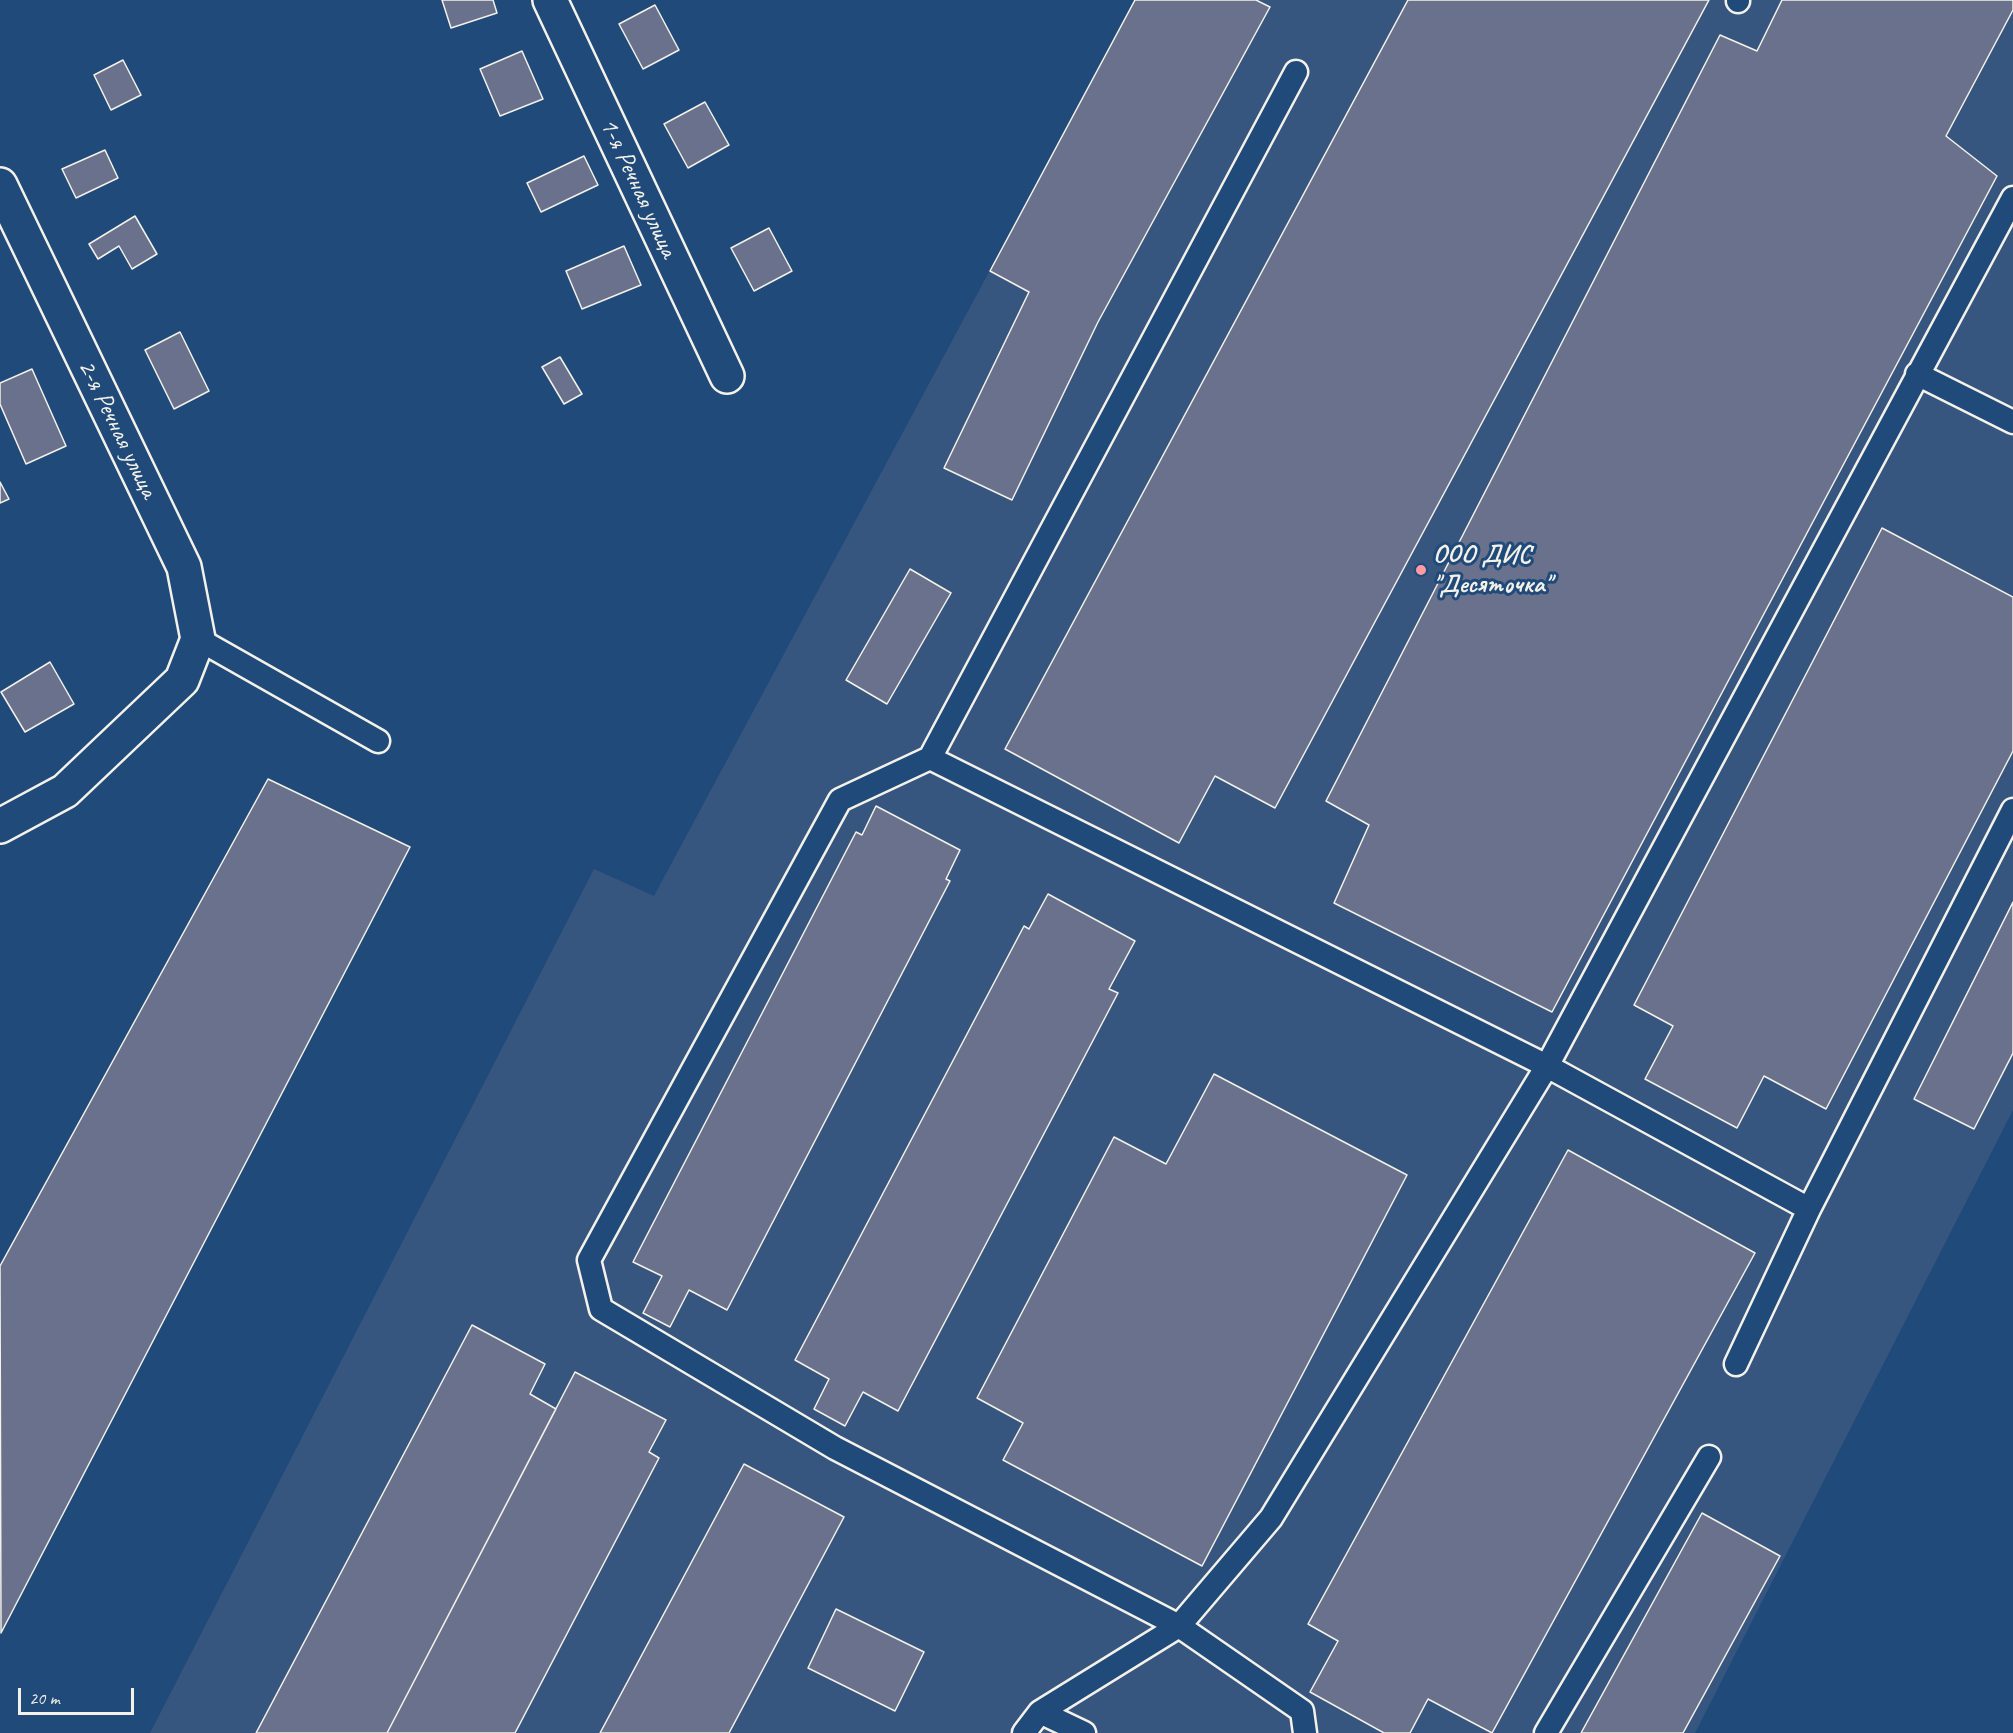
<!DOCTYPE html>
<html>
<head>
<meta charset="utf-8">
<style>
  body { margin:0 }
  #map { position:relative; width:2013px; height:1733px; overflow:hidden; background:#1f4a7a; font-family:Caveat,sans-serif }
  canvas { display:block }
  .scale { position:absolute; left:18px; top:1688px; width:116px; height:27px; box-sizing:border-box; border:3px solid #f4f1e8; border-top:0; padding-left:8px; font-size:18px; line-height:21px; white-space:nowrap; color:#f4f1e8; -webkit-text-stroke:4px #1f4a7a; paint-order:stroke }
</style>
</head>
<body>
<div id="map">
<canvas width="2013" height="1733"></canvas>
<div class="scale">20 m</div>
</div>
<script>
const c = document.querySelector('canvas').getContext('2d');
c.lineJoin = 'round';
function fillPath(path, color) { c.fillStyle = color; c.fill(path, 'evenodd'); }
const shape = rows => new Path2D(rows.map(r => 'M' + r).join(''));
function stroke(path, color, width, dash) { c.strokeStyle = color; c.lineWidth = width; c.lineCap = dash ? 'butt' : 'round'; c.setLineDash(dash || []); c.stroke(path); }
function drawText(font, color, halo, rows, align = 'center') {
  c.font = font + ' Caveat,sans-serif'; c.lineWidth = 6; c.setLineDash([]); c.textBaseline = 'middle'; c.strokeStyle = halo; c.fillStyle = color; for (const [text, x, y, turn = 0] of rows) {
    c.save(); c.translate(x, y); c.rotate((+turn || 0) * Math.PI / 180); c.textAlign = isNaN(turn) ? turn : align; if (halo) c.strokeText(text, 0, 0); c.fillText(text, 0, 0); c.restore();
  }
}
const built = shape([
  [1135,0,2013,0,2013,1110,1695,1733,150,1733,594,869,654,896]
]);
const building = shape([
  [442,0,493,0,497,13,451,28,442,0],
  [1135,0,1256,0,1270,7,1098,322,1012,500,944,468,1029,292,990,271,1135,0],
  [1408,0,1709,0,1275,808,1215,776,1179,843,1005,749,1408,0],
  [1782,0,2013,0,2013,10,1946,136,1997,176,1552,1012,1334,903,1369,825,1326,801,1720,35,1757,51,1782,0],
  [655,5,679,50,643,69,619,24,655,5],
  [522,51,543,99,500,116,480,69,522,51],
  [123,60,141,95,111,110,94,75,123,60],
  [705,102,729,145,688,168,664,124,705,102],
  [105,150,118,178,76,198,62,169,105,150],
  [584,156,598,185,541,212,527,183,584,156],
  [135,216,157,254,132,269,119,246,98,259,89,244,135,216],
  [769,228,792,271,754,291,731,248,769,228],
  [624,246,641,285,582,309,566,271,624,246],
  [180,332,209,391,174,409,145,350,180,332],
  [560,357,582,394,564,404,542,367,560,357],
  [32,369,66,446,26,464,0,404,0,383,32,369],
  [0,482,9,499,0,503,0,482],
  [1882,528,2013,597,2013,751,1826,1109,1764,1076,1737,1128,1645,1079,1673,1026,1634,1005,1882,528],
  [910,569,951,593,887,704,846,680,910,569],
  [50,662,74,704,25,732,1,692,50,662],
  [268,779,410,847,1,1633,0,1266,268,779],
  [876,806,960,850,946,879,950,881,727,1310,689,1290,670,1327,643,1313,662,1276,633,1262,856,832,862,835,876,806],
  [1048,894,1135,941,1109,989,1118,993,898,1411,863,1392,845,1426,814,1409,829,1379,795,1360,1024,926,1029,929,1048,894],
  [2013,902,2013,1053,1974,1129,1914,1099,2013,902],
  [1214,1074,1407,1175,1202,1566,1003,1460,1023,1423,977,1398,1114,1137,1166,1164,1214,1074],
  [1568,1150,1755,1253,1492,1733,1428,1699,1410,1733,1384,1733,1310,1692,1338,1641,1308,1624,1568,1150],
  [472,1325,545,1364,530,1394,556,1409,387,1733,256,1733,472,1325],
  [575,1372,666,1420,649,1452,659,1458,515,1733,387,1733,575,1372],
  [744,1464,844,1517,729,1733,600,1733,744,1464],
  [1702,1513,1780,1556,1683,1733,1581,1733,1702,1513],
  [836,1609,924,1652,895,1711,808,1668,836,1609]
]);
const lane = shape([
  [1738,1,1738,0],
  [1296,72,930,758,1547,1066,1809,1209],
  [1917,374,2013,422],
  [198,639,378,741],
  [930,758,840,800,589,1260,601,1309,835,1448,1179,1626,1302,1711,1305,1733],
  [1736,1364,1809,1209,2013,810],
  [1040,1712,1084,1733],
  [1024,1733,1040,1712,1179,1626,1271,1518,1547,1066,2013,198],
  [1546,1733,1709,1457]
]);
const street = shape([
  [550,0,727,376],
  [0,185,184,567,198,639,182,680,65,791,0,826]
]);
const markers = [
  [1421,570,6,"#ff9aa2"]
];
const streetNames = [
  ["1-я Речная улица",638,188,65],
  ["2-я Речная улица",117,429,64]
];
const poiNames = [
  ["ООО ДИС",1433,555],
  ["\"Десяточка\"",1433,585]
];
fillPath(built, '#365680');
fillPath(building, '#6a718d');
stroke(building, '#f4f1e8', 1.5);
stroke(lane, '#f4f1e8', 27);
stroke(street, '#f4f1e8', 38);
stroke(lane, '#1f4a7a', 22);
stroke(street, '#1f4a7a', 33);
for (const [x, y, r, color] of markers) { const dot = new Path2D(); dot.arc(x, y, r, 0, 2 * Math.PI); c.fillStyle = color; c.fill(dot); stroke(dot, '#1f4a7a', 2); }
drawText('26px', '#f4f1e8', '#1f4a7a', streetNames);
drawText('bold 26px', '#f4f1e8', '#1f4a7a', poiNames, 'left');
</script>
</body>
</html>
